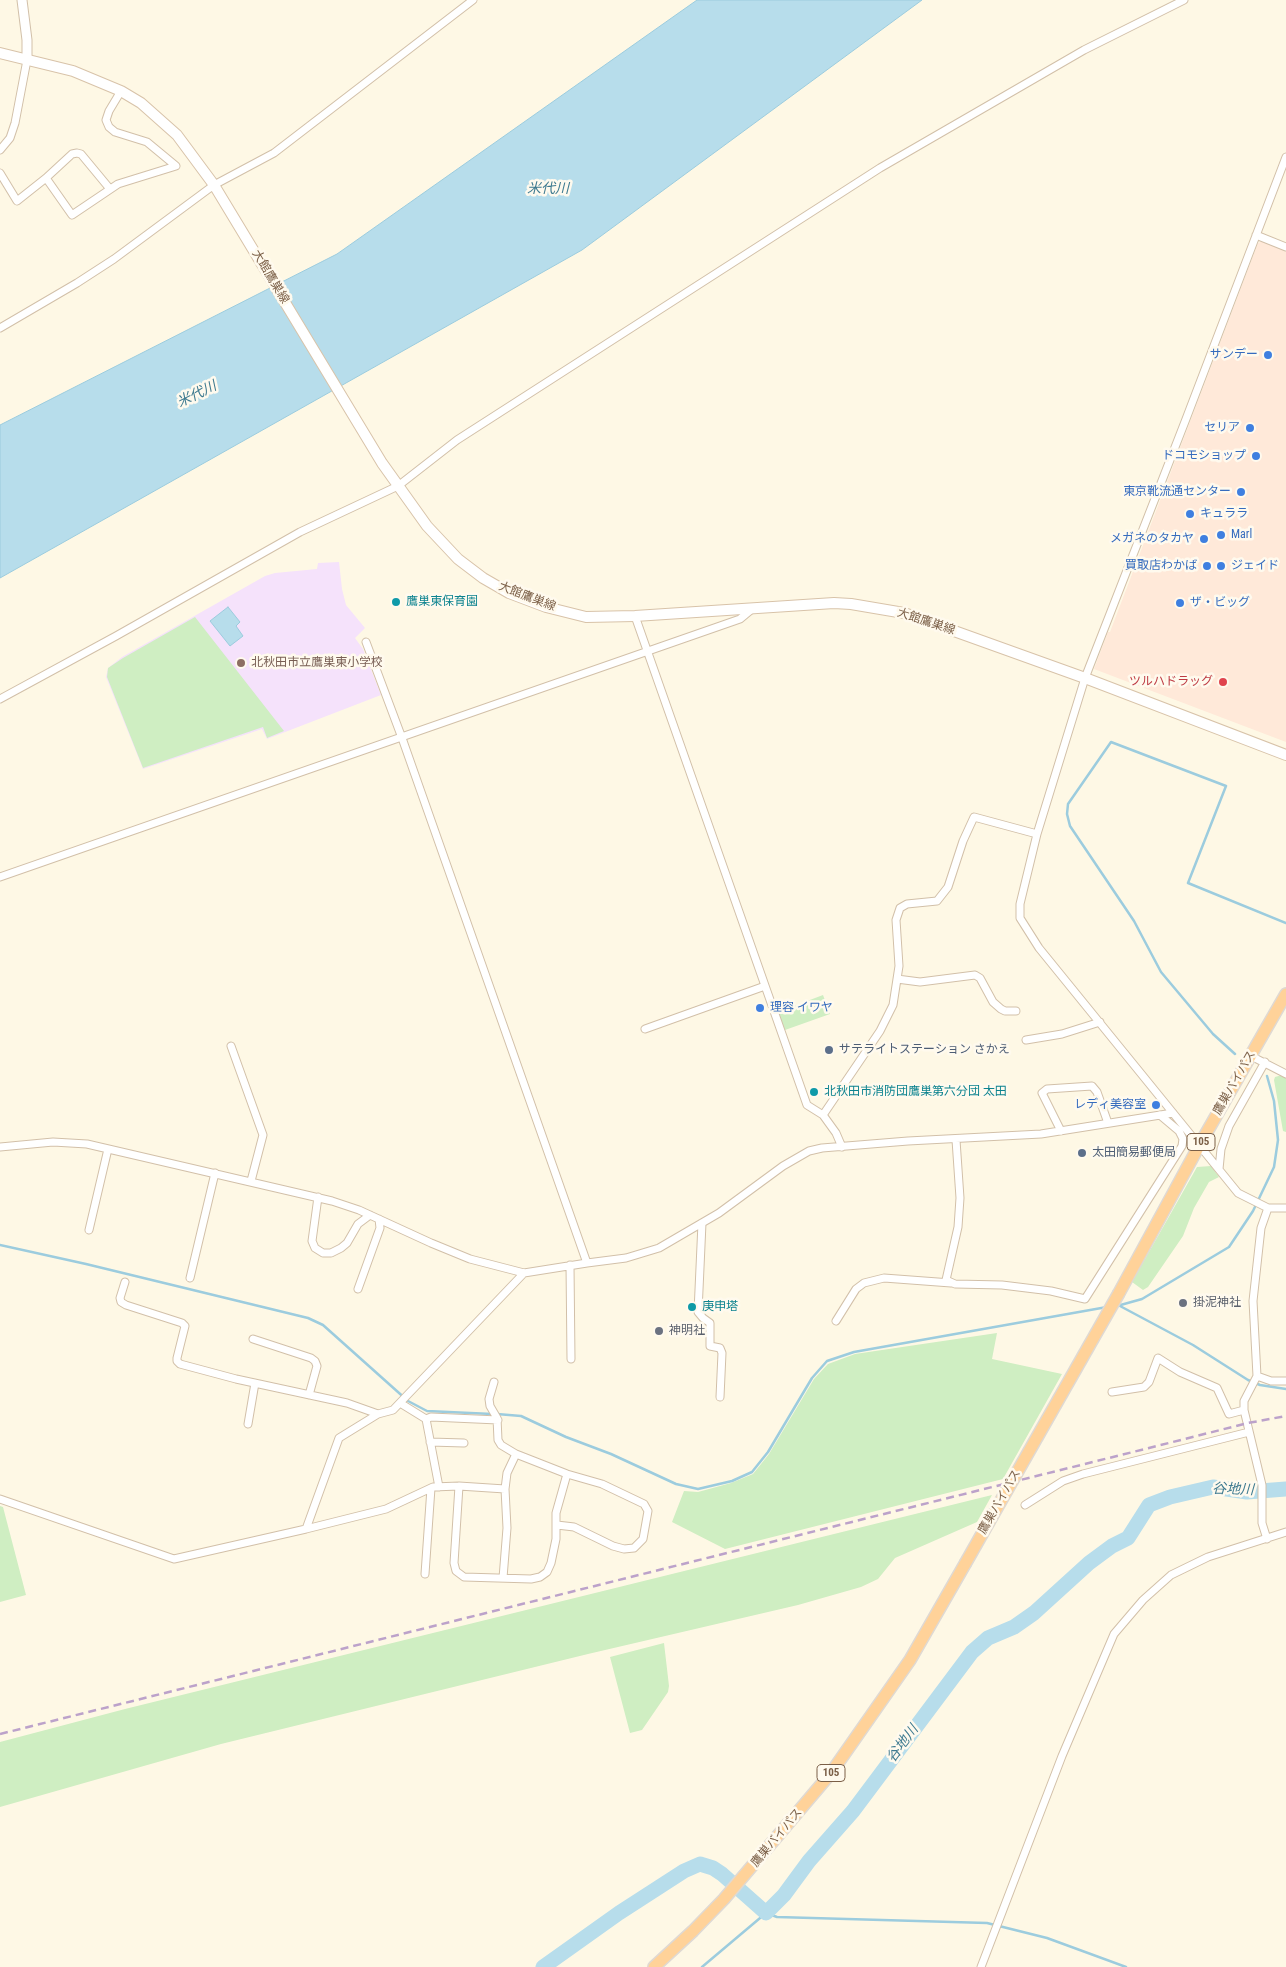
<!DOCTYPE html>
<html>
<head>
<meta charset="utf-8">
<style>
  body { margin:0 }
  canvas { display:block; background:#fef8e5 }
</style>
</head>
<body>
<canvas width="1286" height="1967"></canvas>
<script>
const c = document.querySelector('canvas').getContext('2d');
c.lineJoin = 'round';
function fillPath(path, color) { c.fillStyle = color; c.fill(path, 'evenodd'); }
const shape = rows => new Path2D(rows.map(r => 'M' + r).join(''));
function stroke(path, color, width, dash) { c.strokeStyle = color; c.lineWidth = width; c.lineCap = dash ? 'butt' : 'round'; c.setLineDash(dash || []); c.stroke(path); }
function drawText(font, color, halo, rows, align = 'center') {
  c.font = font + ' "Roboto Condensed","Noto Sans JP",sans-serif'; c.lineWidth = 5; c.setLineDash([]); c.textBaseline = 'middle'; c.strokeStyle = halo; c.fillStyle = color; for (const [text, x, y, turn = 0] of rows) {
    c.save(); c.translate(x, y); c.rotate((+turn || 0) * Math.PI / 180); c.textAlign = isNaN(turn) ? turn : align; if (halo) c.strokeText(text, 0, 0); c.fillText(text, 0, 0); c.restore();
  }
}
const commercial = shape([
  [1263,241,1286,249,1286,742,1094,669,1108,632,1110,632,1258,243]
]);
const education = shape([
  [339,562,342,589,346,605,365,628,355,638,363,649,381,695,267,739,262,729,143,769,106,677,108,668,122,657,265,576,275,573,317,569,318,563]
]);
const green = shape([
  [195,617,284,731,267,738,263,727,143,768,107,677,108,668,123,658],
  [823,995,830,1014,785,1030,778,1012],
  [1282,1075,1286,1078,1286,1132,1283,1131,1274,1080,1275,1077],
  [1211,1166,1219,1177,1209,1182,1194,1208,1183,1236,1148,1287,1143,1290,1132,1282,1197,1167],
  [997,1333,992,1359,1062,1374,1003,1479,725,1549,672,1522,684,1491,698,1492,731,1483,753,1474,769,1454,814,1379,828,1364,855,1354],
  [992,1495,977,1522,895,1558,878,1579,861,1587,798,1605,588,1654,221,1744,0,1807,0,1742,125,1709],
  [0,1506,3,1507,26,1595,0,1602],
  [664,1643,669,1686,668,1692,642,1730,630,1733,610,1657]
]);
const water = shape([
  [697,0,922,0,582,250,0,578,0,425,337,254,697,0],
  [228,607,240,622,236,626,243,636,230,646,210,621,228,607]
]);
const stream = shape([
  [1235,1054,1213,1034,1161,972,1134,921,1070,826,1067,814,1068,804,1111,742,1226,786,1188,883,1286,923],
  [0,1245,86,1264,308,1318,323,1325,408,1401,427,1411,492,1414],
  [1117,1306,1142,1299,1229,1247,1253,1211,1274,1167,1278,1140,1274,1101,1267,1076],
  [1120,1306,1193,1345,1248,1380,1260,1385,1286,1389],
  [497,1414,521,1416,566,1437,611,1454,676,1484,698,1489,732,1481,752,1472,768,1452,812,1378,827,1361,854,1352,1107,1307],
  [702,1967,766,1913,777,1917,987,1923,1047,1938,1126,1967]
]);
const river = shape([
  [543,1967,619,1913,684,1871,700,1864,713,1868,722,1874,766,1913,784,1895,809,1861,853,1811,972,1652,988,1638,1014,1627,1034,1613,1089,1563,1112,1546,1128,1538,1149,1505,1170,1497,1213,1487,1247,1492,1286,1489]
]);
const minor = shape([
  [0,150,10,138,15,123,27,60],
  [1286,157,1186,419,1085,678,1037,834,1020,904,1020,918,1039,948,1238,1193,1268,1208,1286,1208],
  [0,173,17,201,46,178,72,215,118,184,176,166,147,142,115,132,109,127,106,120,109,111,121,91],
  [46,178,72,154,77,153,81,154,110,189],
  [1256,235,1286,247],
  [0,328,77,283,114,259,214,185,274,153,473,0],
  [635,616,807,1105,823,1115,836,1133,842,1147],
  [366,642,402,738,587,1263],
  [0,699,116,636,300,532,398,486,457,440,880,168,1084,50,1184,0],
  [0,877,740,619,752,609],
  [897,979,920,982,975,975,980,978,993,1002,1001,1009,1005,1011,1016,1011],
  [645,1029,765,986],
  [1026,1040,1062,1034,1100,1022],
  [231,1046,263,1135,251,1181],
  [1251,1056,1286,1074],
  [823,1115,880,1031,893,1005,899,966,896,920,900,908,907,904,937,901,948,887,963,841,974,817,1037,834],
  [1061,1131,1042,1093,1047,1089,1092,1086,1097,1092,1108,1123],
  [956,1140,960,1198,958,1227,946,1280,955,1284,1002,1285,1051,1291,1085,1299,1182,1146,1183,1139,1179,1131,1160,1115],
  [0,1147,53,1142,87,1144,332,1201,359,1210,431,1243,470,1259,524,1273,587,1263,626,1258,659,1248,719,1213,783,1166,809,1151,822,1148,908,1141,1041,1134,1173,1113],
  [1219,1169,1221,1149,1229,1126,1265,1062],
  [318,1197,312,1241,315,1248,323,1253,331,1253,341,1248,347,1243,358,1224,370,1215],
  [702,1223,698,1312,703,1318,710,1323,710,1346,720,1348,722,1353,720,1397],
  [89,1230,108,1149],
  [570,1265,571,1359],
  [190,1278,215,1173],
  [125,1282,120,1298,121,1302,126,1305,182,1323,185,1326,177,1358,177,1361,180,1364,236,1379,347,1403,378,1414],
  [358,1289,380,1228,379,1219],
  [836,1321,856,1289,864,1283,884,1278,951,1283],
  [253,1339,311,1358,315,1361,317,1366,309,1395],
  [1257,1376,1271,1381,1286,1381],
  [494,1382,489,1399,490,1406,497,1418,498,1440,501,1445,516,1454],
  [1112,1392,1144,1387,1149,1382,1158,1358,1180,1372,1217,1388,1229,1414,1244,1410],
  [400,1403,426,1419,439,1487],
  [426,1419,431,1417,498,1420],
  [248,1424,255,1383],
  [430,1442,464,1443],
  [459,1486,454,1563,456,1571,464,1577,531,1579,540,1577,547,1572,551,1563,556,1539,556,1513,567,1474],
  [0,1499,174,1559,306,1529,339,1438,378,1414,393,1410,524,1273],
  [1025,1505,1063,1481,1083,1474,1249,1432],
  [306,1529,386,1509,433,1487,459,1486,505,1489,507,1473,516,1454,567,1474,602,1484,644,1504,648,1511,643,1539,634,1548,624,1549,613,1546,574,1527,557,1525],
  [1267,1539,1262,1523,1262,1485,1244,1410,1244,1401,1257,1376,1253,1301,1261,1228,1268,1208],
  [425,1574,431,1488],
  [503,1578,507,1528,505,1489],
  [981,1967,1062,1756,1114,1634,1143,1600,1171,1575,1208,1557,1286,1532]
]);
const tertiary = shape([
  [22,0,27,40,27,60]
]);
const secondary = shape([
  [0,53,73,71,121,91,141,103,177,135,214,185,382,463,427,526,458,559,483,578,509,593,546,607,586,617,635,616,834,603,851,604,904,613,1085,678,1286,755]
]);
const trunk = shape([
  [1119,1293,1200,1144,1286,994],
  [654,1967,693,1931,724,1899,831,1773,910,1660,965,1564]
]);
const rail = shape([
  [0,1734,1149,1448,1248,1423,1286,1416]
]);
const trunkBridge = shape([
  [965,1564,1119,1293]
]);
const markers = [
  [1268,355,5,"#3f7fe0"],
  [1250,428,5,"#3f7fe0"],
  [1256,456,5,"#3f7fe0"],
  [1241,492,5,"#3f7fe0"],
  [1190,514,5,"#3f7fe0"],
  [1221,535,5,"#3f7fe0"],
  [1204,539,5,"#3f7fe0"],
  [1207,566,5,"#3f7fe0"],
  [1221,566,5,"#3f7fe0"],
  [396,602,5,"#0f9aa8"],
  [1180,603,5,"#3f7fe0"],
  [241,663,5,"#8d6e63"],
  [1223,682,5,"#e0444e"],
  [760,1008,5,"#3f7fe0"],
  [829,1050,5,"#5c6f8a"],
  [814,1092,5,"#0f9aa8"],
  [1156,1105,5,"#3f7fe0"],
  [1082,1153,5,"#5c6f8a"],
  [1183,1303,5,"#6b7280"],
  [692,1307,5,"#0f9aa8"],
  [659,1331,5,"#6b7280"]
];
const shields = [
  [1201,1142,28],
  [831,1773,28]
];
const shieldNames = [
  ["105",1201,1142],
  ["105",831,1773]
];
const streetNames = [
  ["大館鷹巣線",270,277,59],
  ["大館鷹巣線",527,597,21],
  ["大館鷹巣線",926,622,18],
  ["鷹巣バイパス",1235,1083,-60],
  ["鷹巣バイパス",1000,1502,-60],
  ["鷹巣バイパス",777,1838,-50]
];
const shopNames = [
  ["サンデー",1258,355],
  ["セリア",1240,428],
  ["ドコモショップ",1246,456],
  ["東京靴流通センター",1231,492],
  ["キュララ",1200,514,"left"],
  ["Marl",1231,535,"left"],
  ["メガネのタカヤ",1194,539],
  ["買取店わかば",1197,566],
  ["ジェイド",1231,566,"left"],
  ["ザ・ビッグ",1190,603,"left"],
  ["理容 イワヤ",770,1008,"left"],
  ["レディ美容室",1146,1105]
];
const cultureNames = [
  ["鷹巣東保育園",406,602],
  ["北秋田市消防団鷹巣第六分団 太田",824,1092],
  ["庚申塔",702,1307]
];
const educationNames = [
  ["北秋田市立鷹巣東小学校",251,663]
];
const healthNames = [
  ["ツルハドラッグ",1213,682]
];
const serviceNames = [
  ["サテライトステーション さかえ",839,1050],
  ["太田簡易郵便局",1092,1153]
];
const worshipNames = [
  ["掛泥神社",1193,1303],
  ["神明社",669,1331]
];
const waterNames = [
  ["米代川",548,189],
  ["米代川",197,395,-26],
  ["谷地川",1233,1490,2],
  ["谷地川",903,1744,-53]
];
fillPath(commercial, '#ffe9d9');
fillPath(education, '#f5e2fb');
fillPath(green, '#cfeec2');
fillPath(water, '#b7ddeb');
stroke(water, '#9cccde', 1);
stroke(stream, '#9cccde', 2.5);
stroke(river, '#b7ddeb', 15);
stroke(minor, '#d2c0a9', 9);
stroke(tertiary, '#d2c0a9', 11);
stroke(secondary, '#d8c3a9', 12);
stroke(trunk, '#dfd9d3', 14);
stroke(minor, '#fff', 7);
stroke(tertiary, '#fff', 9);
stroke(secondary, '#fff', 10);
stroke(trunk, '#ffd299', 11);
stroke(rail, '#bca2ca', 2.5, [8, 5]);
stroke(trunkBridge, '#dfd9d3', 14, []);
stroke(trunkBridge, '#ffd299', 11);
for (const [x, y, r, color] of markers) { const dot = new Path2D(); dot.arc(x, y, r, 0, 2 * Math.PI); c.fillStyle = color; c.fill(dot); stroke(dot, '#fffaee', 2); }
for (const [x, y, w] of shields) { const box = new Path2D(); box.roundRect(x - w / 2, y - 8.5, w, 17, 4); c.fillStyle = '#fffaee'; c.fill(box); stroke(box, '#7b5f47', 1); }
drawText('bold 11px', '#7b5f47', null, shieldNames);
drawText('12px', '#7b5f47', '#fffaee', streetNames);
drawText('12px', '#366cbe', '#fffaee', shopNames, 'right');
drawText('12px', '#0d838f', '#fffaee', cultureNames, 'left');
drawText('12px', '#785e54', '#fffaee', educationNames, 'left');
drawText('12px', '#be3a42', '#fffaee', healthNames, 'right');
drawText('12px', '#4e5e75', '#fffaee', serviceNames, 'left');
drawText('12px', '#5b616d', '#fffaee', worshipNames, 'left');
drawText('italic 14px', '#3e7a90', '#fffaee', waterNames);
</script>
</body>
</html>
